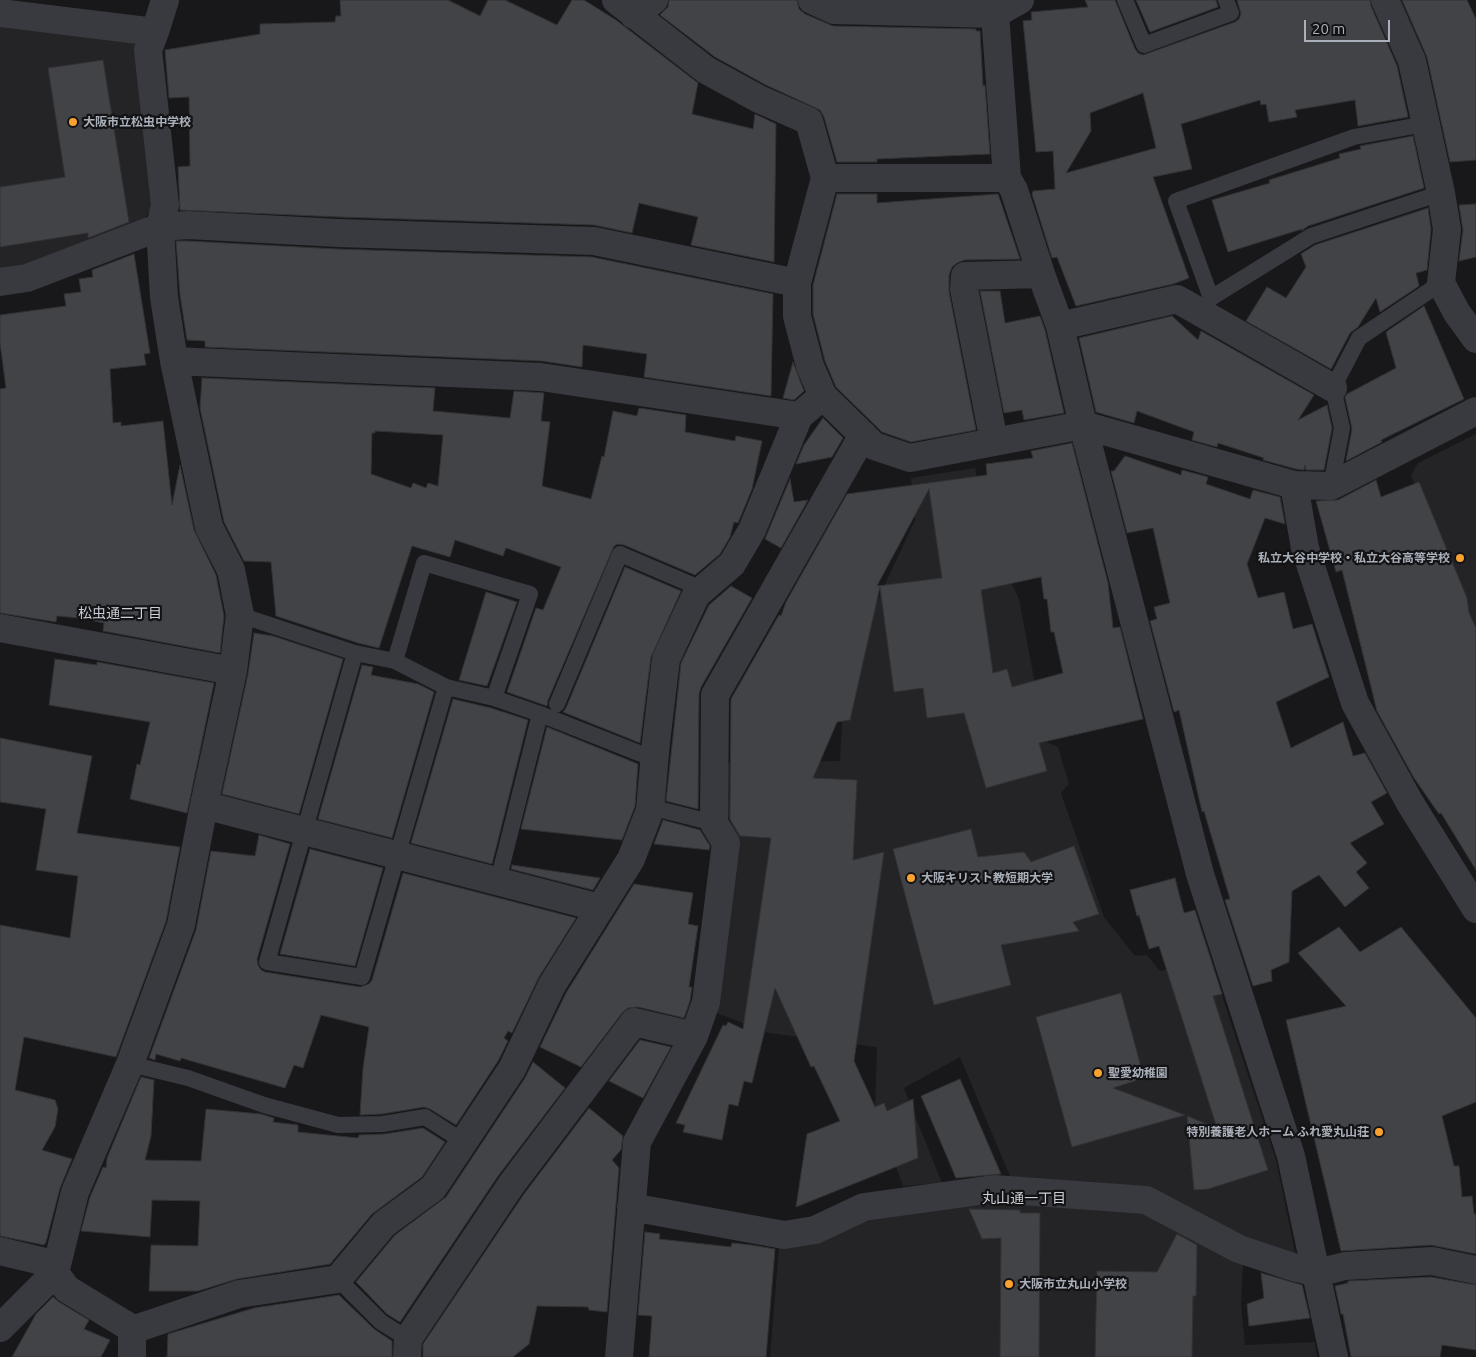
<!DOCTYPE html>
<html>
<head>
<meta charset="utf-8">
<style>
  body { margin:0 }
  #map { position:relative; width:1476px; height:1357px; overflow:hidden; background:#18181a; font-family:Ubuntu,sans-serif }
  canvas { display:block }
  .scale { position:absolute; left:1304px; top:20px; width:86px; height:22px; box-sizing:border-box; border:2px solid #aab0ba; border-top:0; padding-left:6px; font-size:15px; line-height:18px; white-space:nowrap; color:#aab0ba; -webkit-text-stroke:4px #131315; paint-order:stroke }
</style>
</head>
<body>
<div id="map">
<canvas width="1476" height="1357"></canvas>
<div class="scale">20 m</div>
</div>
<script>
const c = document.querySelector('canvas').getContext('2d');
c.lineJoin = 'round';
function fillPath(path, color) { c.fillStyle = color; c.fill(path, 'evenodd'); }
const shape = rows => new Path2D(rows.map(r => 'M' + r).join(''));
function stroke(path, color, width, dash) { c.strokeStyle = color; c.lineWidth = width; c.lineCap = dash ? 'butt' : 'round'; c.setLineDash(dash || []); c.stroke(path); }
function drawText(font, color, halo, rows, align = 'center') {
  c.font = font + ' Ubuntu,"Noto Sans JP",sans-serif'; c.lineWidth = 4.5; c.setLineDash([]); c.textBaseline = 'middle'; c.strokeStyle = halo; c.fillStyle = color; for (const [text, x, y, turn = 0] of rows) {
    c.save(); c.translate(x, y); c.rotate((+turn || 0) * Math.PI / 180); c.textAlign = isNaN(turn) ? turn : align; if (halo) c.strokeText(text, 0, 0); c.fillText(text, 0, 0); c.restore();
  }
}
const built = shape([
  [0,25,137,37,154,206,136,230,0,273],
  [1476,434,1476,642,1411,475,1418,463],
  [975,468,992,542,1019,599,1046,742,1058,747,1069,784,1061,793,1104,917,1135,956,1147,955,1160,971,1210,959,1276,1160,1296,1257,1228,1232,1012,1181,960,1057,904,1088,942,1183,903,1186,875,1109,877,1047,769,1033,714,1012,736,838,725,809,724,763,840,761,845,670,915,520,911,478],
  [991,1201,1138,1211,1243,1264,1241,1304,1245,1345,1315,1342,1317,1357,770,1357,779,1247,814,1241,895,1211]
]);
const building = shape([
  [340,0,448,0,480,16,488,0,505,0,557,25,572,0,584,0,616,20,698,83,692,114,753,129,755,114,776,124,774,262,691,245,698,217,639,203,632,233,594,225,339,217,180,210,178,167,190,166,189,97,169,98,165,50,260,34,260,24,335,22,336,16,341,16,340,0],
  [669,0,797,0,799,9,805,14,833,26,976,29,976,31,980,31,983,86,985,85,990,154,877,159,877,162,837,162,824,117,820,110,766,85,715,57,660,15,668,7,669,0],
  [1085,0,1115,0,1135,49,1138,53,1143,55,1235,22,1239,19,1241,14,1237,0,1370,0,1371,6,1397,66,1408,117,1358,126,1355,100,1295,110,1297,117,1269,122,1266,104,1261,105,1260,100,1181,124,1192,169,1153,177,1189,278,1173,284,1076,306,1057,257,1052,258,1032,194,1033,191,1055,189,1053,151,1036,152,1023,21,1032,20,1031,12,1088,7,1085,0],
  [1143,93,1156,148,1066,173,1091,131,1090,113,1143,93],
  [1136,0,1216,0,1218,7,1150,32,1136,0],
  [1402,0,1467,0,1476,19,1476,160,1450,162,1427,57,1402,0],
  [103,60,129,222,88,238,88,233,0,247,0,187,65,177,48,68,103,60],
  [1413,136,1424,188,1308,226,1301,231,1302,229,1228,252,1212,200,1270,183,1269,180,1340,158,1339,154,1361,149,1360,146,1413,136],
  [837,194,877,194,877,203,998,194,1020,259,964,260,957,263,952,267,949,275,949,292,976,430,911,442,882,432,836,387,825,361,813,314,813,285,837,194],
  [1476,204,1476,257,1459,261,1463,230,1459,205,1476,204],
  [1428,208,1431,229,1427,270,1416,273,1419,286,1380,312,1376,298,1358,327,1350,333,1331,369,1246,321,1267,287,1286,298,1306,267,1301,254,1315,245,1428,208],
  [176,241,188,241,337,249,592,257,773,294,771,396,644,377,647,354,583,345,582,367,542,361,205,347,205,341,187,340,180,295,176,241],
  [134,254,150,353,144,354,146,365,110,369,113,423,121,422,121,426,163,421,172,505,180,465,194,530,216,575,224,616,220,653,103,631,104,623,79,618,57,616,56,622,0,613,0,389,6,388,0,343,0,315,66,306,64,294,81,292,79,279,93,277,92,270,134,254],
  [980,291,1000,291,1005,323,1040,316,1045,330,1064,413,1024,420,1022,410,1004,413,980,291],
  [1424,306,1464,399,1381,440,1382,442,1346,461,1352,429,1345,397,1347,394,1396,368,1386,332,1424,306],
  [1172,316,1198,340,1201,331,1314,395,1298,420,1327,405,1332,428,1324,470,1306,470,1305,465,1304,470,1296,469,1263,460,1264,458,1218,443,1217,447,1192,440,1194,432,1137,411,1134,423,1096,412,1079,338,1172,316],
  [793,362,804,391,794,400,783,398,793,362],
  [202,378,435,388,433,411,510,418,514,391,544,393,541,421,550,422,542,486,591,499,602,456,604,457,613,411,637,416,639,408,686,415,685,432,735,441,736,436,762,441,752,489,738,523,734,522,730,537,720,554,695,575,624,545,618,544,614,546,548,700,547,706,507,692,536,608,543,610,561,567,506,548,503,556,455,540,450,557,412,546,379,648,358,643,276,616,271,562,244,561,224,522,200,408,202,378],
  [375,431,443,435,438,486,428,483,426,488,413,483,411,488,371,474,372,433,375,433,375,431],
  [823,418,843,438,832,457,796,464,804,445,823,418],
  [1072,443,1108,583,1113,628,1120,627,1143,719,1039,743,1047,771,986,788,964,713,927,718,923,688,894,692,880,587,850,720,837,722,813,778,857,780,853,860,884,852,854,1061,875,1107,884,1103,887,1111,913,1099,918,1158,796,1207,807,1134,840,1121,814,1066,811,1067,775,988,752,1083,744,1081,738,1106,729,1104,722,1140,683,1132,685,1125,676,1123,723,1025,726,1026,728,1022,743,1029,771,838,740,836,730,819,731,699,779,615,781,616,786,602,847,494,987,475,986,464,1033,458,1031,451,1072,443],
  [929,489,942,578,877,586,879,582,929,489],
  [1041,577,1044,599,1047,599,1051,632,1054,632,1063,673,1012,687,1007,669,993,673,981,590,1041,577],
  [1125,456,1181,475,1182,470,1208,477,1206,484,1250,499,1253,490,1280,497,1285,524,1265,518,1247,564,1258,598,1284,592,1293,629,1312,624,1329,677,1276,702,1291,748,1343,722,1353,756,1365,753,1387,793,1371,802,1384,824,1350,843,1367,863,1356,872,1369,888,1345,907,1319,875,1292,891,1289,962,1271,970,1272,981,1253,986,1225,900,1230,899,1204,811,1202,812,1179,710,1174,712,1150,621,1157,619,1154,607,1170,603,1153,528,1127,533,1111,471,1114,471,1125,456],
  [790,479,794,502,808,500,781,548,765,539,790,479],
  [1376,480,1381,497,1419,482,1467,598,1469,613,1476,628,1476,870,1441,813,1439,814,1414,778,1377,711,1342,570,1336,572,1316,501,1338,500,1376,480],
  [625,567,681,591,651,657,640,743,563,712,566,708,625,567],
  [731,586,752,598,701,687,699,694,698,809,666,801,681,663,709,605,731,586],
  [486,592,517,602,487,686,459,680,486,592],
  [254,633,273,636,343,659,299,814,222,794,248,674,254,633],
  [55,659,97,665,97,662,214,683,187,813,130,799,137,764,140,765,150,722,49,705,55,659],
  [362,665,373,667,371,675,418,684,434,692,392,838,318,819,362,665],
  [453,699,491,708,528,720,492,864,411,843,453,699],
  [547,727,638,764,635,806,622,840,521,829,547,727],
  [0,738,92,756,77,833,180,847,166,921,116,1057,24,1037,15,1090,55,1100,58,1109,55,1127,42,1150,72,1159,60,1188,46,1242,44,1245,0,1236,0,925,70,938,78,876,36,870,46,809,0,802,0,738],
  [663,820,700,830,710,846,709,850,654,844,663,820],
  [971,829,978,857,1024,852,1031,862,1074,846,1099,914,1073,922,1079,931,1001,945,1011,985,934,1005,893,849,971,829],
  [259,835,290,844,257,959,258,965,261,970,265,972,360,987,369,984,372,980,403,873,576,918,539,977,512,1033,508,1031,504,1038,508,1041,498,1061,456,1125,430,1109,424,1107,382,1114,360,1115,363,1068,369,1027,321,1015,303,1068,294,1065,285,1088,181,1058,180,1061,156,1054,155,1060,149,1058,196,930,211,851,255,856,259,835],
  [310,849,383,868,355,966,280,954,310,849],
  [512,865,600,878,593,890,511,869,512,865],
  [1175,878,1184,913,1195,910,1222,994,1213,996,1268,1170,1208,1189,1194,1190,1187,1116,1217,1128,1159,946,1149,949,1139,915,1137,916,1130,890,1175,878],
  [634,884,693,893,688,924,698,926,689,987,692,987,690,1001,684,1018,638,1007,628,1008,622,1013,581,1067,540,1047,566,993,634,884],
  [1339,927,1360,952,1401,927,1476,1018,1476,1102,1442,1116,1454,1166,1459,1166,1462,1197,1472,1196,1474,1214,1476,1214,1476,1254,1431,1245,1341,1251,1286,1020,1346,1006,1298,953,1339,927],
  [1121,993,1144,1078,1113,1088,1185,1115,1072,1147,1036,1017,1121,993],
  [640,1040,671,1047,643,1098,609,1081,640,1040],
  [533,1062,565,1088,498,1176,400,1322,387,1314,356,1282,395,1235,446,1197,525,1078,533,1062],
  [141,1077,154,1080,151,1136,145,1160,201,1161,206,1109,261,1114,274,1118,273,1122,298,1125,298,1132,358,1138,359,1135,385,1134,423,1128,445,1142,422,1177,372,1214,330,1264,237,1279,198,1291,149,1291,151,1245,198,1246,200,1201,152,1200,150,1237,81,1231,90,1197,103,1167,106,1168,107,1158,141,1077],
  [960,1079,1001,1174,956,1178,921,1096,960,1079],
  [589,1108,623,1136,621,1150,612,1160,619,1168,607,1312,589,1310,588,1307,537,1306,529,1344,513,1357,423,1357,423,1344,524,1194,589,1108],
  [969,1209,1020,1210,1020,1213,1040,1213,1039,1357,1000,1357,1001,1238,982,1239,969,1209],
  [645,1232,660,1234,659,1239,731,1247,732,1243,751,1245,775,1249,766,1357,649,1357,652,1316,638,1315,645,1232],
  [1177,1234,1197,1245,1196,1296,1193,1296,1192,1357,1095,1357,1097,1271,1157,1272,1177,1234],
  [1261,1273,1302,1285,1310,1318,1249,1326,1247,1304,1264,1298,1261,1273],
  [1431,1277,1476,1285,1476,1350,1442,1345,1440,1357,1351,1357,1343,1314,1341,1314,1335,1286,1348,1283,1348,1281,1431,1277],
  [339,1295,374,1329,392,1341,392,1357,167,1357,168,1334,254,1308,339,1295],
  [53,1297,59,1302,89,1320,84,1329,110,1340,101,1357,12,1357,36,1314,53,1297]
]);
const service = shape([
  [1125,0,1144,45,1231,13,1226,0],
  [1211,298,1176,201,1354,137,1425,124],
  [1204,306,1211,298,1311,236,1441,193],
  [1331,486,1342,428,1333,388,1359,338,1441,283],
  [240,615,355,653,395,661,446,687,494,698,540,714,654,759],
  [355,653,267,962,362,977,446,687],
  [395,661,424,563,530,594,494,698],
  [557,704,620,554,702,589],
  [650,807,714,823],
  [498,881,540,714],
  [130,1064,188,1078,264,1105,338,1125,383,1124,425,1117,464,1142],
  [338,1279,381,1322,408,1339]
]);
const minor = shape([
  [616,0,706,70,759,99,809,121,825,178,797,283,797,316,810,366,823,396,874,446,910,458,1083,425,1294,485,1331,486,1476,411],
  [812,0,834,10,995,14],
  [1020,0,995,14,1007,178,1014,190,1041,274,1060,326,1083,425,1200,874,1291,1156,1334,1357],
  [1385,0,1412,61,1441,193,1447,229,1441,283,1457,313,1476,339],
  [0,13,155,32,165,0],
  [634,15,654,0],
  [825,178,1007,178],
  [0,282,27,278,160,227,188,225,338,233,594,241,797,283],
  [1060,326,1177,299,1333,388],
  [174,361,541,377,799,416],
  [994,441,964,289,965,276,1041,274],
  [1294,485,1305,548,1355,703,1410,803,1476,909],
  [0,628,233,671],
  [204,805,600,908],
  [631,1207,784,1235,815,1230,864,1207,994,1189,1146,1200,1239,1249,1293,1267,1317,1273,1345,1266,1432,1261,1476,1270],
  [0,1251,50,1263,55,1273,67,1289,126,1325,132,1330,132,1357],
  [0,1328,55,1273,75,1192,130,1064,181,925,204,805,233,671,240,615,231,570,209,527,174,361,164,297,160,227,165,205,148,50,155,32],
  [132,1330,239,1294,338,1279,384,1224,433,1188,512,1069,552,985,631,859,650,810,656,742,666,659,696,595,732,564,752,530,799,416,823,396],
  [407,1357,408,1339,511,1185,634,1022,694,1036],
  [619,1357,637,1142,694,1036,706,1002,726,843,714,823,715,695,863,435]
]);
const markers = [
  [73,122,5,"#faa230"],
  [1460,558,5,"#faa230"],
  [911,878,5,"#faa230"],
  [1098,1073,5,"#faa230"],
  [1379,1132,5,"#faa230"],
  [1009,1284,5,"#faa230"]
];
const poiNames = [
  ["大阪市立松虫中学校",83,122],
  ["私立大谷中学校・私立大谷高等学校",1450,558,"right"],
  ["大阪キリスト教短期大学",921,878],
  ["聖愛幼稚園",1108,1073],
  ["特別養護老人ホーム ふれ愛丸山荘",1369,1132,"right"],
  ["大阪市立丸山小学校",1019,1284]
];
const neighbourhoodNames = [
  ["松虫通二丁目",120,613],
  ["丸山通一丁目",1024,1198]
];
fillPath(built, '#242427');
fillPath(building, '#424347');
stroke(building, '#323236', 1);
stroke(service, '#393a3f', 16);
stroke(minor, '#393a3f', 28);
for (const [x, y, r, color] of markers) { const dot = new Path2D(); dot.arc(x, y, r, 0, 2 * Math.PI); c.fillStyle = color; c.fill(dot); stroke(dot, '#131315', 2); }
drawText('bold 12px', '#aab0ba', '#131315', poiNames, 'left');
drawText('14px', '#cbcfd6', '#131315', neighbourhoodNames);
</script>
</body>
</html>
